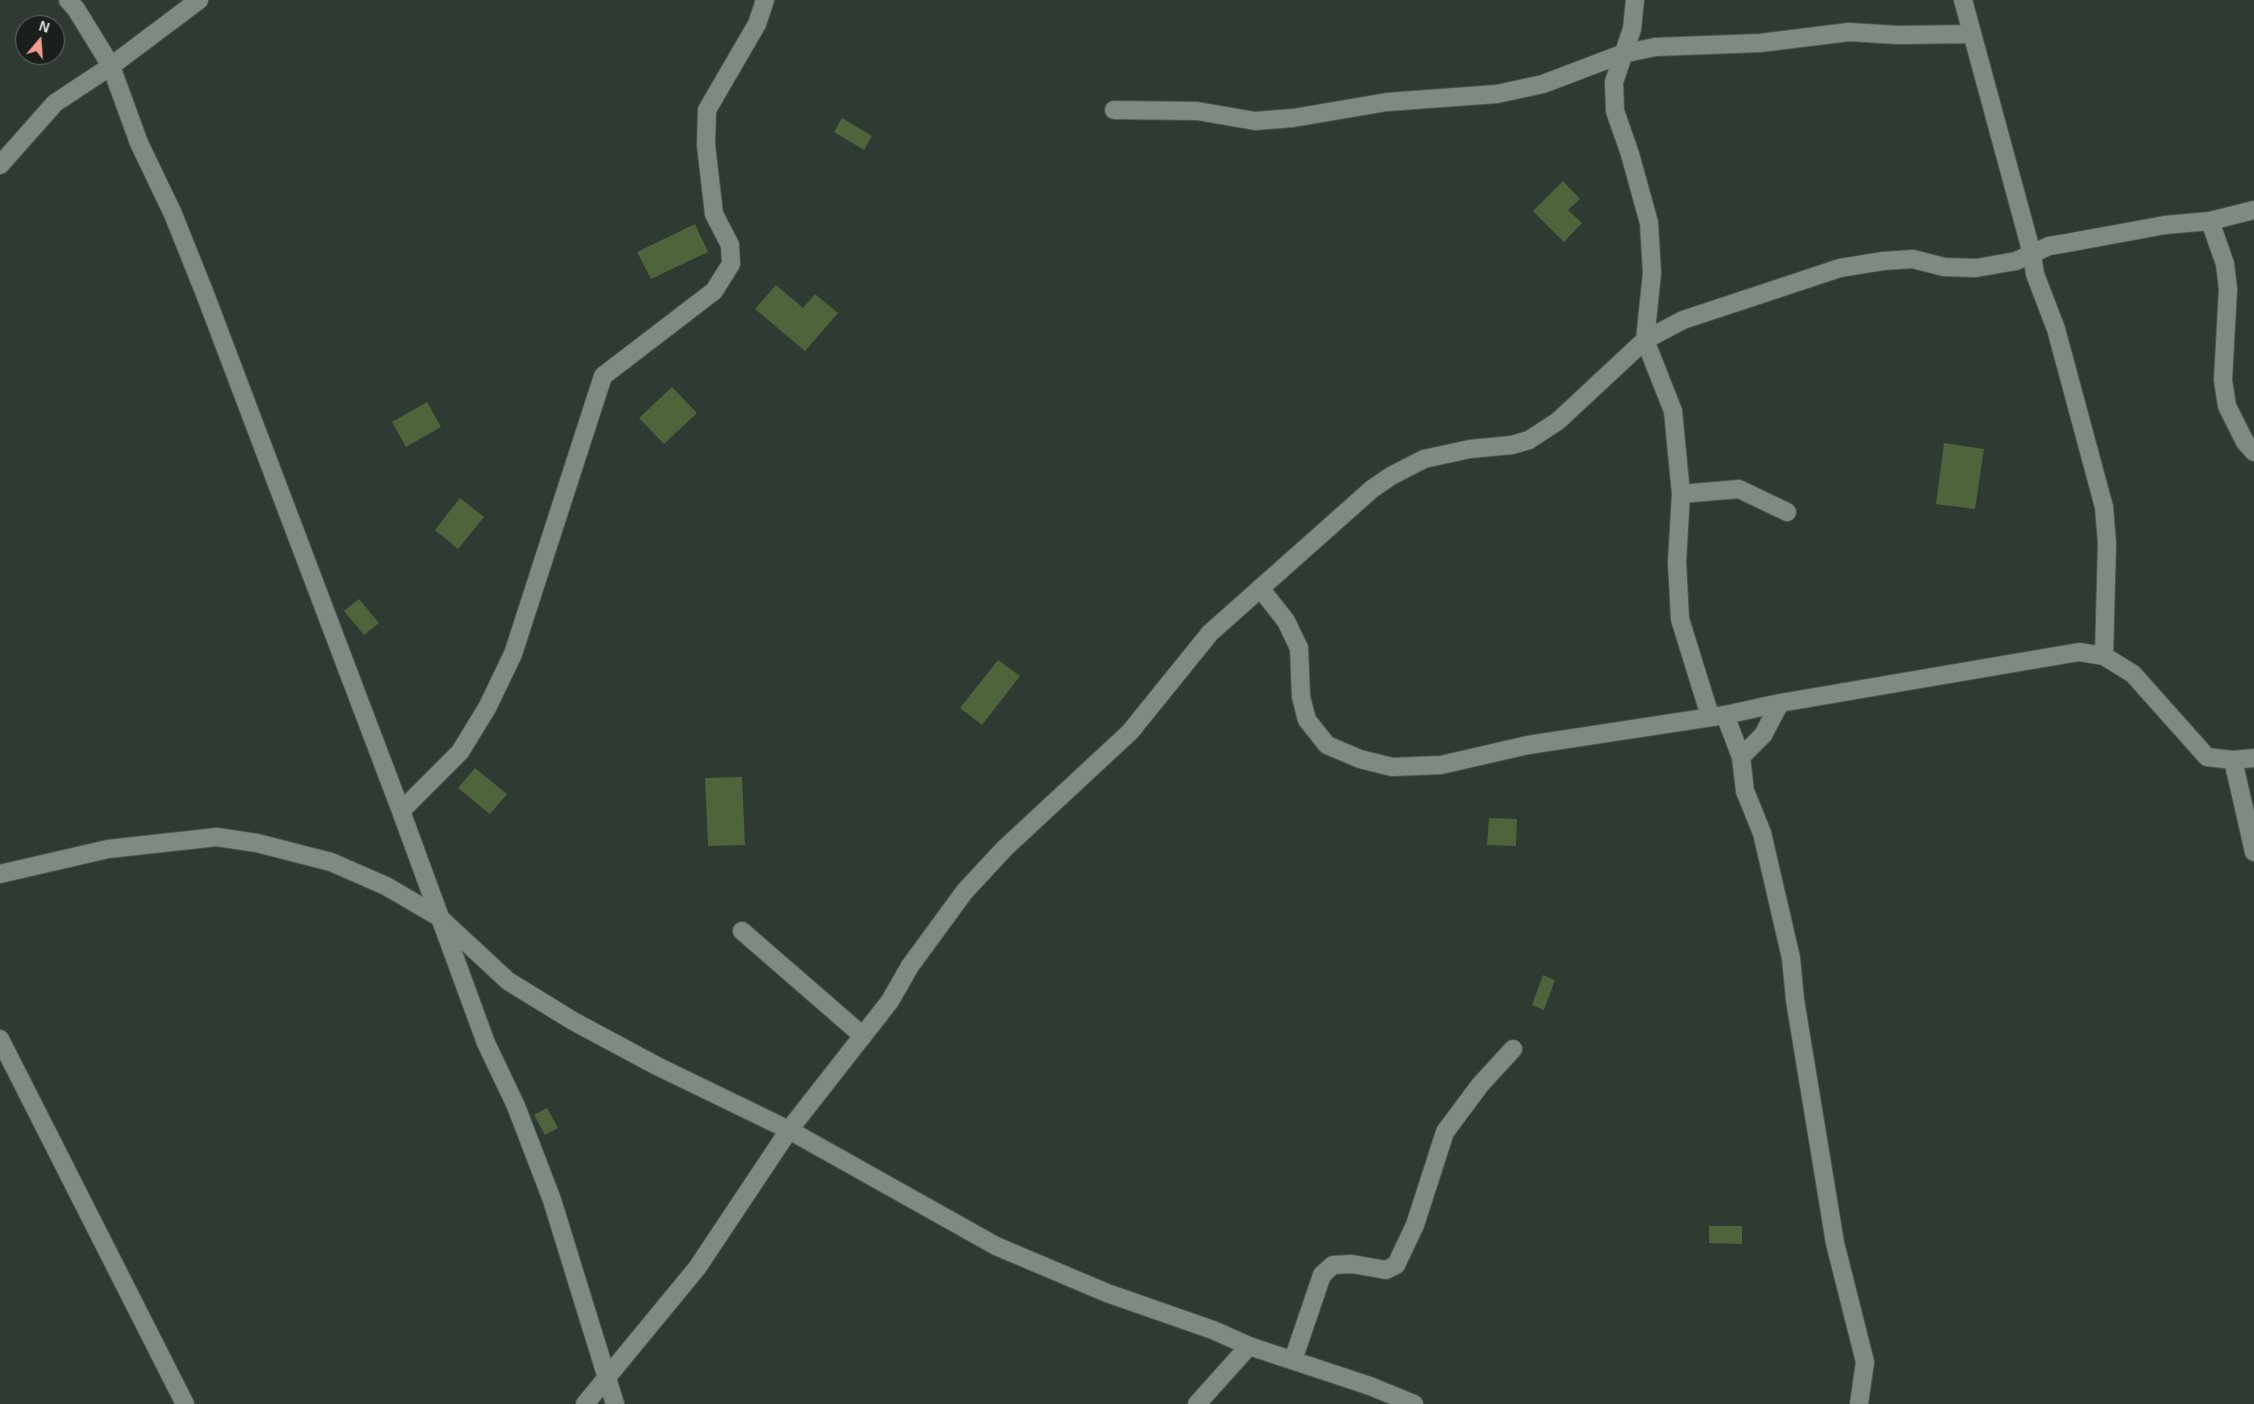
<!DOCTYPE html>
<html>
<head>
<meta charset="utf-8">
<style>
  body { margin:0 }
  #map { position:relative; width:2254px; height:1404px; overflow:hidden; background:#2e3a32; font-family:Arial,sans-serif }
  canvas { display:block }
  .north { position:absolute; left:15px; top:15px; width:50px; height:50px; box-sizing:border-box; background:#1a1f1c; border:1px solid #676d6a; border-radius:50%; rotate:18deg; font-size:14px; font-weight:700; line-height:20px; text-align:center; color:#dbe3de }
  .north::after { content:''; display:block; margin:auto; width:18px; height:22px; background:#f59c90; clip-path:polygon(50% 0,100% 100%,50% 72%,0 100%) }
</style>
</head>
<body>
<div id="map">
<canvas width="2254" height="1404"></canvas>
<div class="north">N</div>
</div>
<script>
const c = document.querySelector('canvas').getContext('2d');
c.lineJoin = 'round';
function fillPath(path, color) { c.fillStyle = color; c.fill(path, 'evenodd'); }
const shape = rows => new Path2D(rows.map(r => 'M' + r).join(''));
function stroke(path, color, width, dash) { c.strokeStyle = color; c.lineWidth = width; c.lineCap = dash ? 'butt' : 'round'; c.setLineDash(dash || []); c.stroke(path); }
const building = shape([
  [842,118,872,136,864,150,834,132],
  [1563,181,1580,199,1568,210,1582,223,1564,242,1533,211],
  [695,224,708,252,651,279,637,252],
  [776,285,803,308,815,294,838,313,805,351,755,309],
  [672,387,697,413,664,444,639,418],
  [427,402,441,427,406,447,392,422],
  [1944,443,1984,449,1975,509,1936,504],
  [460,498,484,517,458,549,435,530],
  [359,599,379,623,364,635,344,611],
  [998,660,1020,676,982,725,960,708],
  [475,768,507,794,490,814,458,788],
  [742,777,745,845,708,846,705,778],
  [1489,818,1517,819,1516,846,1487,845],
  [1543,975,1555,980,1544,1010,1532,1005],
  [547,1108,558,1128,545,1135,534,1115],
  [1709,1226,1742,1226,1742,1244,1709,1243]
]);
const street = shape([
  [68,0,76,9,111,66,139,143,173,214,205,294,401,811,486,1043,516,1106,552,1200,615,1404],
  [1635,0,1632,29,1614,82,1615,111,1630,154,1649,223,1652,273,1645,340,1673,411,1681,494,1677,562,1680,619,1710,716],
  [1963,0,2032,254,2035,274,2056,329,2104,507,2107,543,2104,656],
  [1114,110,1197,111,1255,121,1293,118,1387,102,1497,94,1543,84,1622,54,1655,47,1760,43,1849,32,1898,35,1972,34],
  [0,165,55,103,111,66,199,0],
  [2210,221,2225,264,2228,289,2223,380,2227,406,2245,442,2254,452],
  [1681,494,1739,489,1787,512],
  [1260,588,1286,621,1299,648,1301,697,1307,720,1327,745,1360,759,1392,767,1441,765,1528,745,1725,715,1780,703,2079,652,2104,656,2133,674,2207,757,2233,760,2254,758],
  [1725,715,1741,757,1745,791,1762,833,1791,958,1795,1000,1835,1243,1865,1362,1859,1404],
  [1741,757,1763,735,1780,703],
  [2233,760,2254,852],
  [401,811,460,752,487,708,513,654,603,376,714,291,731,264,730,245,714,214,706,145,707,110,757,24,765,0],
  [0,874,108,849,217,837,257,843,331,862,386,886,439,917,508,981,573,1021,657,1066,789,1130,996,1246,1107,1293,1213,1330,1249,1346,1370,1386,1414,1404],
  [742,931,863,1036],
  [0,1039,185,1404],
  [1293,1360,1322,1275,1333,1265,1352,1264,1386,1270,1396,1265,1415,1225,1445,1132,1480,1085,1513,1049],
  [585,1404,697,1268,789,1130,890,1001,910,966,965,891,1005,848,1130,732,1210,633,1372,489,1391,476,1424,459,1470,449,1512,445,1529,440,1558,421,1645,340,1683,320,1840,268,1883,261,1913,259,1944,267,1976,268,2016,261,2049,246,2067,243,2165,225,2210,221,2254,210],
  [1197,1404,1249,1346]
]);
fillPath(building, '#4e653c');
stroke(street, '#4c5751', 20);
stroke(street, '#7d8b82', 18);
</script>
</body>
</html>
